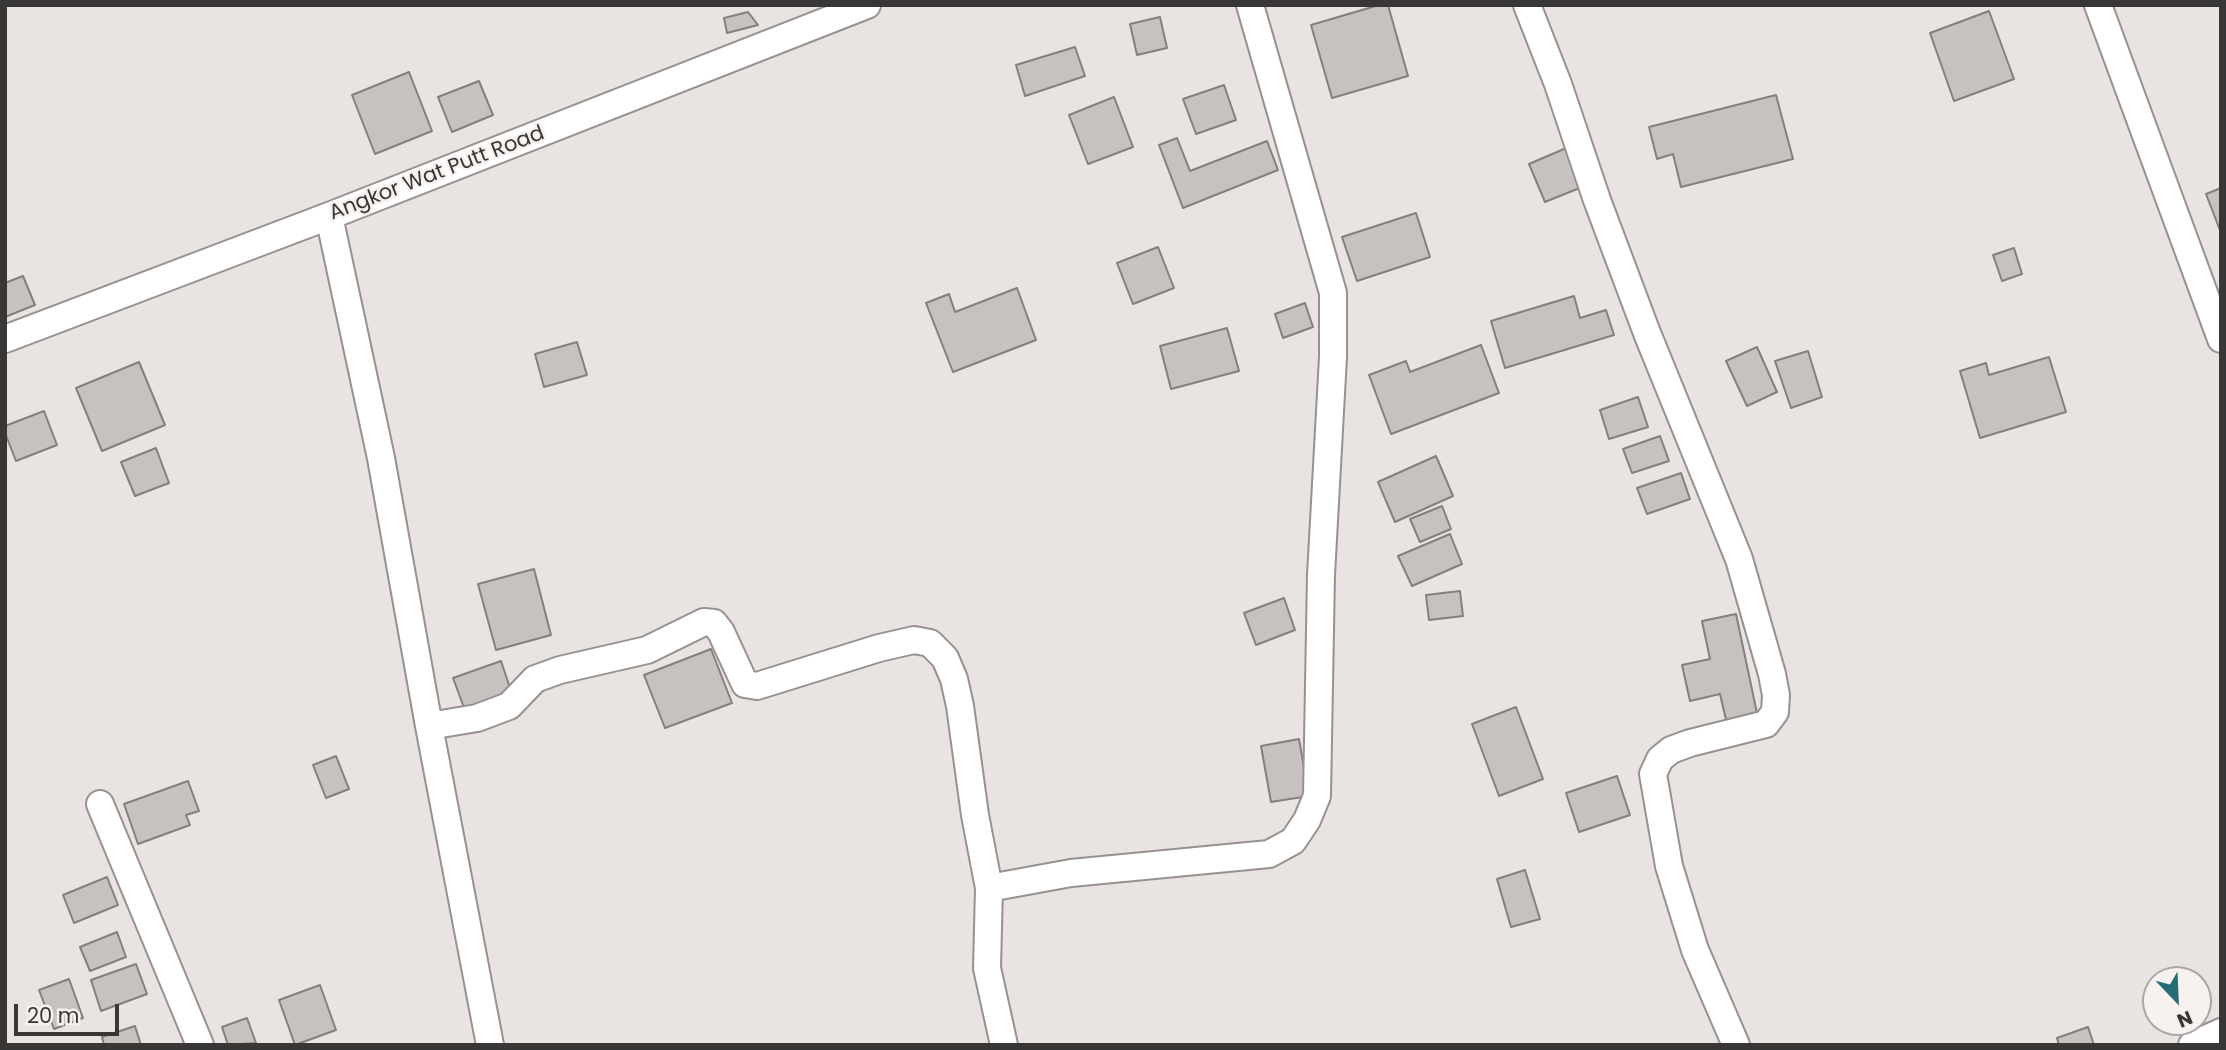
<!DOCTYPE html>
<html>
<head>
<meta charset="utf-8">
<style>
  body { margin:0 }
  #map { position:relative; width:2226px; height:1050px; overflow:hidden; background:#e9e3e2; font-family:Poppins,sans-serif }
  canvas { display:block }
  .frame { position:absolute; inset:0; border:7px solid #393736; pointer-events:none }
  .north { position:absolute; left:2142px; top:966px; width:70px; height:70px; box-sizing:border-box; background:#f7f1ef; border:2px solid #aba7a5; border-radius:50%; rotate:157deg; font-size:19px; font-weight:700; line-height:28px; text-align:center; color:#393736 }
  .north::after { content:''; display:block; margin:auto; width:24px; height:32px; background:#236e76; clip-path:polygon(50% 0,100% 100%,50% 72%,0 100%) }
  .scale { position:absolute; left:14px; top:1004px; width:105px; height:32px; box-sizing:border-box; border:4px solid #393736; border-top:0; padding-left:9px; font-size:21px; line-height:24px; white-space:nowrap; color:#393736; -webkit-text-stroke:5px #f7f1ef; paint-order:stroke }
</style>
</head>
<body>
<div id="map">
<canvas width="2226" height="1050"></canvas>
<div class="frame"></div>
<div class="north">N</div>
<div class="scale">20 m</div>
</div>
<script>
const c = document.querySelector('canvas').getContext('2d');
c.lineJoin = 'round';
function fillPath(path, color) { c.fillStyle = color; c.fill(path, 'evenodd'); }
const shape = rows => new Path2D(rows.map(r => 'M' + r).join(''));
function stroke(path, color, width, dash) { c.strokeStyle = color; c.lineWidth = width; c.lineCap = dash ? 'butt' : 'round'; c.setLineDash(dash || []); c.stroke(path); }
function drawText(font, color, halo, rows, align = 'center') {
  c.font = font + ' Poppins,sans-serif'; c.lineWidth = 5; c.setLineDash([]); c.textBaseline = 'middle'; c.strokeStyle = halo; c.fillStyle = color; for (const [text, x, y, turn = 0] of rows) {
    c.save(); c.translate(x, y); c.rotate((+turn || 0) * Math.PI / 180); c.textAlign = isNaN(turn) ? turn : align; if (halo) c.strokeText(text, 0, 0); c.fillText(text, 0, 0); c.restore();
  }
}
const building = shape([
  [1379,5,1388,5,1408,76,1332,98,1311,25,1379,5],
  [1989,11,2014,79,1954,101,1930,33,1989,11],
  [748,12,758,25,727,33,724,18,748,12],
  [1160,17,1167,48,1137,55,1130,24,1160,17],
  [1075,47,1085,76,1025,96,1016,65,1075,47],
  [409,72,432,131,375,154,352,95,409,72],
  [479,81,493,115,452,132,438,97,479,81],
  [1224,85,1236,120,1196,134,1183,99,1224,85],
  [1776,95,1793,159,1681,187,1673,154,1657,159,1649,127,1776,95],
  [1114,97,1133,147,1088,164,1069,115,1114,97],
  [1177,138,1190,171,1267,141,1278,170,1183,208,1159,145,1177,138],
  [1571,146,1587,185,1545,202,1529,164,1571,146],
  [2221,188,2221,233,2206,194,2221,188],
  [1416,213,1430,257,1357,281,1342,237,1416,213],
  [1158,247,1174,288,1133,304,1117,263,1158,247],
  [2014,248,2022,274,2002,281,1993,255,2014,248],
  [23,276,35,305,5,317,5,283,23,276],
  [1017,288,1036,340,953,372,926,303,949,294,955,312,1017,288],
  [1574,296,1580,318,1606,310,1614,335,1505,368,1491,321,1574,296],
  [1305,303,1313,327,1283,338,1275,314,1305,303],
  [1227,328,1239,371,1171,389,1160,346,1227,328],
  [577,342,587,375,544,387,535,354,577,342],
  [1481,345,1499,393,1391,434,1369,375,1406,361,1410,372,1481,345],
  [1757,347,1777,392,1747,406,1726,361,1757,347],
  [1808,351,1822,397,1791,408,1775,361,1808,351],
  [2049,357,2066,412,1980,438,1960,371,1986,363,1989,375,2049,357],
  [139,362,165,425,102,451,76,388,139,362],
  [1638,397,1648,427,1609,439,1600,410,1638,397],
  [44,411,57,445,16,461,5,433,5,426,44,411],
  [1660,436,1669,461,1632,473,1623,449,1660,436],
  [156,448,169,483,135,496,121,462,156,448],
  [1436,456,1453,496,1395,522,1378,482,1436,456],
  [1681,473,1690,499,1647,514,1637,488,1681,473],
  [1442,506,1451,529,1420,542,1410,519,1442,506],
  [1450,534,1462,564,1412,586,1398,556,1450,534],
  [534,569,551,635,496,650,478,584,534,569],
  [1460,591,1463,616,1429,620,1426,595,1460,591],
  [1284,598,1295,630,1256,645,1244,613,1284,598],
  [1736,614,1758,718,1727,724,1720,694,1690,701,1682,665,1710,659,1702,621,1736,614],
  [711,649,732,703,665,728,644,675,711,649],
  [501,661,513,697,466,713,453,678,501,661],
  [1516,707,1543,779,1499,796,1472,724,1516,707],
  [1299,739,1309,796,1271,802,1261,746,1299,739],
  [336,756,349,789,326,798,313,765,336,756],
  [1617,776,1630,815,1579,832,1566,793,1617,776],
  [188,781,199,811,186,815,190,825,138,844,124,804,188,781],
  [1525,870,1540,919,1511,927,1497,879,1525,870],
  [107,877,118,905,74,923,63,895,107,877],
  [117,932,126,957,90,971,80,947,117,932],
  [136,964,147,994,101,1011,91,980,136,964],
  [69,979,83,1018,54,1029,39,990,69,979],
  [320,985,336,1030,295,1045,279,1000,320,985],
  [247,1018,256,1043,228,1045,222,1027,247,1018],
  [135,1026,141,1045,104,1045,102,1037,135,1026],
  [2088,1027,2094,1045,2059,1045,2057,1038,2088,1027]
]);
const minor = shape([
  [1527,5,1558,84,1597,200,1647,333,1739,559,1772,674,1776,695,1775,712,1766,724,1690,743,1671,750,1660,759,1653,774,1669,866,1695,950,1736,1045],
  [2098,5,2221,339],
  [329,216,381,458,429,726,490,1045],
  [5,339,329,216,867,5],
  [429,726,477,718,509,706,535,679,560,670,647,650,704,622,714,623,721,632,745,684,757,686,879,648,914,640,930,643,945,658,954,679,960,706,975,815,989,888],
  [100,804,200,1045],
  [1004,1045,987,968,989,888,1071,873,1269,854,1293,841,1307,820,1317,796,1321,575,1333,357,1333,293,1250,5],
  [2192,1045,2221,1032]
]);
const streetNames = [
  ["Angkor Wat Putt Road",437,174,-21]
];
fillPath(building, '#c7c1bf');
stroke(building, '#857f7e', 2);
stroke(minor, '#979190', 30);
stroke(minor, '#fff', 26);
drawText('21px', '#393736', '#f7f1ef', streetNames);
</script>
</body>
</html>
